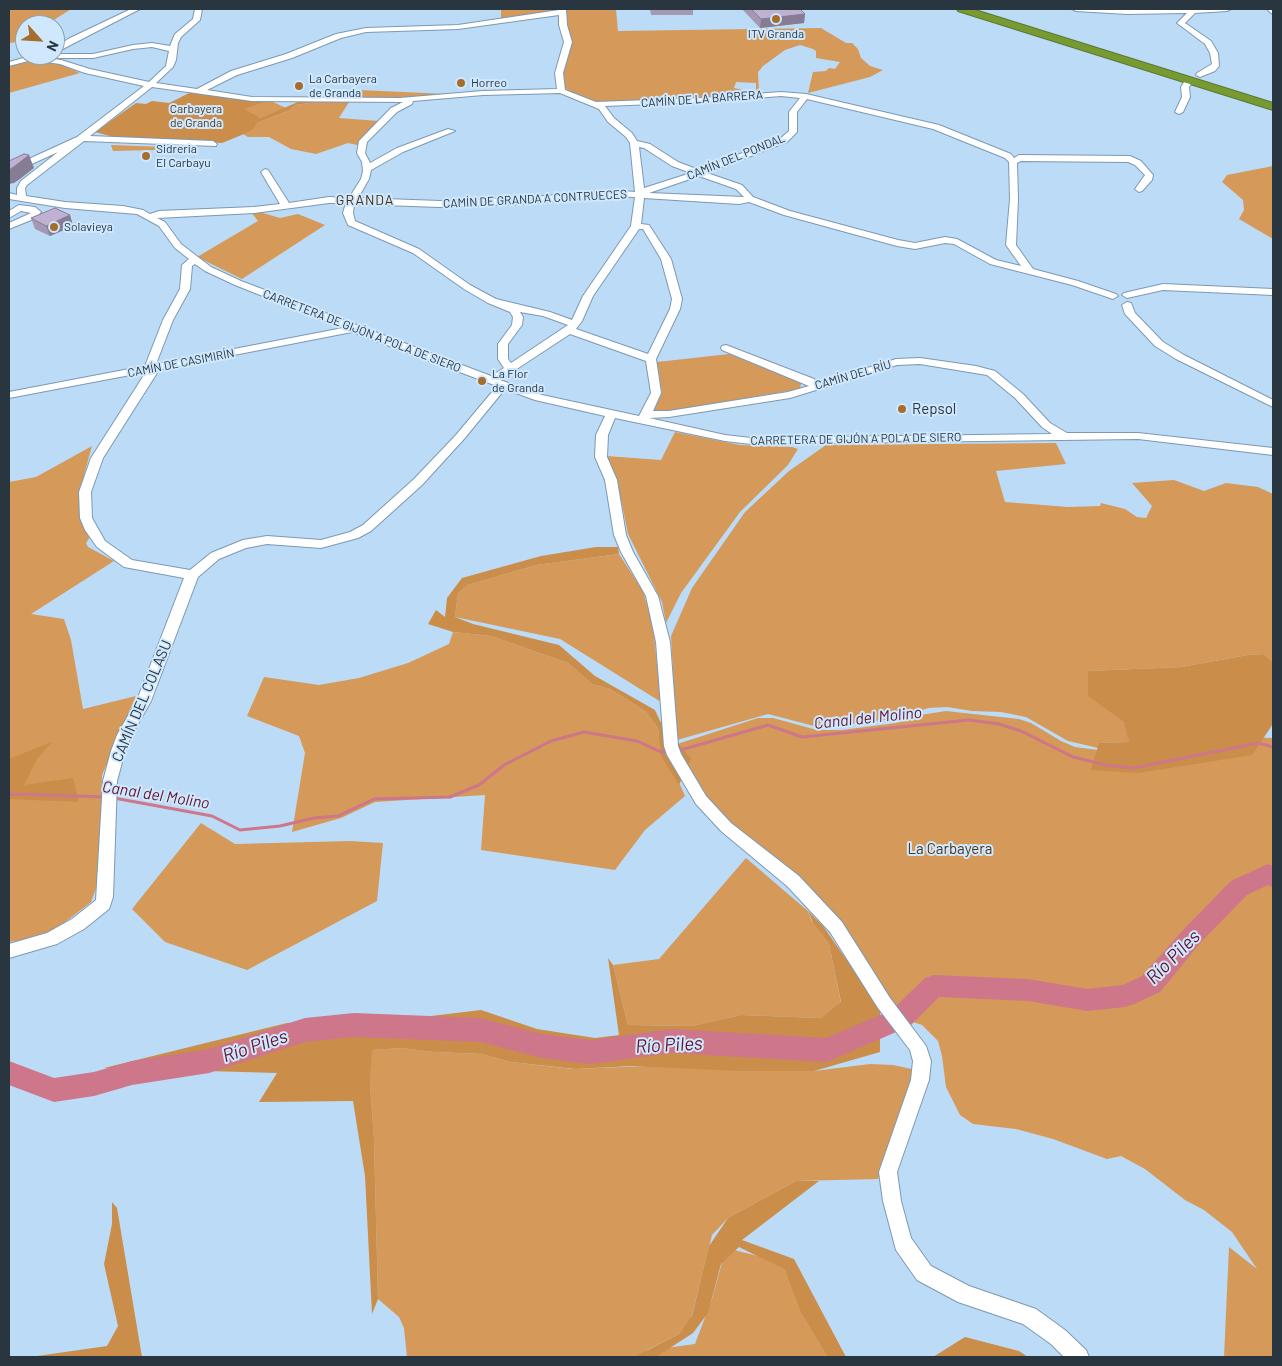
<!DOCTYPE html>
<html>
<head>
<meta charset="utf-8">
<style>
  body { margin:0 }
  #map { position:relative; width:1282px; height:1366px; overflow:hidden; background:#bcdbf7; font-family:Barlow,sans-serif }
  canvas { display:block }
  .frame { position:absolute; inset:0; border:10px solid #293640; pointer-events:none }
  .north { position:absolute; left:15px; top:15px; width:50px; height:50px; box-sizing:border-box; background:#cfe8fe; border:1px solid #8da1b2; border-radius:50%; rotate:116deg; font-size:14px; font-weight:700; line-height:20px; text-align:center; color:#293640 }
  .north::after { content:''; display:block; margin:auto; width:18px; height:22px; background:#a66d2c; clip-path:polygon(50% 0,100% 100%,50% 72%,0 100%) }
</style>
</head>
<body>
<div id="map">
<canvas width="1282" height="1366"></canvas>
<div class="frame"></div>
<div class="north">N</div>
</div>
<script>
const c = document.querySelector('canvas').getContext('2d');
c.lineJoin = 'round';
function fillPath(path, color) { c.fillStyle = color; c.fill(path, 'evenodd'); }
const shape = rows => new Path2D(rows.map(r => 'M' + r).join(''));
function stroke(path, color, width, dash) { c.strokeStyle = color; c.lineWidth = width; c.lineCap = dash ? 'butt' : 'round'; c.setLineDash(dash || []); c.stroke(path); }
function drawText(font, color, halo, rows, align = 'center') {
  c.font = font + ' Barlow,sans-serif'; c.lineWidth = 4; c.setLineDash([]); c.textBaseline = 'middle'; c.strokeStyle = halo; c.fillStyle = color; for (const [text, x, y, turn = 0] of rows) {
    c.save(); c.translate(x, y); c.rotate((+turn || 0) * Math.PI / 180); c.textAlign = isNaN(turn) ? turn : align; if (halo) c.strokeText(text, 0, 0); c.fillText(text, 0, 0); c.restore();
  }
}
const green = shape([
  [9,9,71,9,46,25,25,25,25,41,9,43],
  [501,9,558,9,557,11,501,19],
  [567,9,616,9,618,31,821,28,846,43,852,43,858,49,861,58,870,66,883,70,870,77,808,93,813,72,826,71,829,68,835,69,840,62,816,58,816,51,813,49,800,45,785,50,763,66,758,72,759,92,762,94,756,93,756,83,736,82,734,88,743,90,743,96,707,99,605,102,594,101,569,91,563,86,563,70,569,33,565,12],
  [31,59,60,64,80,73,9,93,9,65],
  [358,90,447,94,449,94,395,99,350,97,352,92],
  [194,91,230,98,269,100,286,108,260,118,181,97],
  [330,100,349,102,339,118,379,121,357,145,348,143,316,154,291,149,269,137,248,137,243,134,249,132,257,123,290,110,295,105],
  [111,145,194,148,194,149,113,151],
  [1273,166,1273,239,1239,219,1244,210,1243,200,1222,182,1227,175],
  [256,211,280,218,298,214,325,225,242,279,197,257,258,221,251,212],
  [729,354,801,383,800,389,657,413,654,410,662,393,657,362],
  [675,432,740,445,792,447,798,449,788,465,740,512,681,593,666,623,662,602,628,534,622,504,606,456,661,460],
  [1056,443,1066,464,996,471,1005,502,1068,507,1100,506,1101,503,1125,509,1137,517,1146,518,1152,506,1132,483,1174,480,1204,491,1226,483,1258,487,1273,494,1273,662,1264,654,1248,655,1181,667,1088,671,1127,723,1129,742,1100,743,1098,748,1068,741,1026,717,1001,712,972,711,947,707,928,708,899,718,842,725,814,726,768,714,677,740,671,636,692,588,745,512,789,471,826,445],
  [92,446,84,475,90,537,86,543,88,547,114,561,31,614,64,619,71,640,83,709,136,696,102,775,100,878,91,902,47,936,9,942,9,482,36,477],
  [619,554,643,591,653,626,661,702,560,639,455,617,458,593,468,585,536,565],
  [453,632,491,636,568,663,592,684,610,689,645,711,658,728,659,737,685,796,645,830,615,870,481,850,485,795,375,802,341,818,292,832,305,753,299,736,247,716,264,677,319,685,359,678,408,663,449,644],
  [946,711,1019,719,1031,723,1061,741,1075,747,1137,755,1249,737,1273,738,1273,1357,1224,1357,1229,1247,1257,1269,1232,1232,1204,1210,1185,1200,1145,1169,1121,1156,1107,1159,1053,1139,1016,1129,973,1124,960,1115,946,1087,942,1056,938,1041,922,1025,901,1018,836,927,726,827,671,746,758,718,773,718,817,730,842,730,896,723,920,715],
  [201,823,235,844,350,841,383,843,377,901,247,970,165,942,132,909],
  [746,858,808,911,811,920,829,944,841,1003,821,1018,741,1015,692,1026,628,1025,613,965,659,959],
  [402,1048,433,1052,482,1054,511,1062,572,1069,673,1065,742,1071,814,1071,870,1064,893,1065,912,1069,920,1080,888,1172,877,1179,796,1181,728,1218,712,1235,691,1319,679,1334,645,1351,695,1344,712,1299,726,1248,758,1256,785,1270,829,1357,407,1357,404,1328,399,1317,378,1299,374,1139,370,1084,371,1050]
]);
const forest = shape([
  [194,91,230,98,269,100,244,109,260,118,298,102,326,100,366,101,330,100,295,105,290,110,257,123,254,128,249,132,222,143,114,137,95,132,136,103,146,104,152,101,169,103],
  [596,547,618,547,619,554,536,565,468,585,458,593,455,617,473,624,559,645,595,676,655,710,660,721,691,759,679,785,661,756,658,728,645,711,610,689,592,684,568,663,491,636,453,632,428,624,436,610,445,617,447,598,462,578,541,556],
  [1264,654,1273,662,1273,724,1252,755,1138,773,1091,770,1099,743,1129,742,1124,722,1088,696,1088,671,1181,667,1248,655],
  [52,742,37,759,24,785,73,778,79,802,9,799,9,759],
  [808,911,823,926,853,969,866,978,901,1018,880,1013,880,1052,814,1071,739,1071,633,1066,575,1069,511,1062,482,1054,433,1052,402,1048,372,1050,370,1084,374,1139,378,1299,372,1314,365,1176,353,1101,259,1102,277,1073,104,1068,287,1023,431,1016,481,1010,537,1029,595,1038,619,1035,608,958,613,965,628,1025,692,1026,741,1015,821,1018,841,1002,829,944,813,923],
  [796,1181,819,1181,742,1240,794,1259,846,1357,828,1357,801,1312,785,1270,739,1247,721,1264,708,1313,693,1333,656,1357,634,1357,679,1334,692,1316,709,1246,728,1218],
  [112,1202,117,1208,142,1357,30,1357,107,1346,118,1326,104,1264,112,1224],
  [965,1337,1019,1351,1028,1357,933,1357]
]);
const stream = shape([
  [677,751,768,725,802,737,969,720,999,724,1021,731,1073,757,1106,765,1133,768,1258,743,1273,747],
  [9,794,106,797],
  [114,798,212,816,240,830,280,826,314,818,338,816,374,799,450,797,479,785,504,765,551,741,584,732,637,741,661,752,668,752]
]);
const river = shape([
  [1268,864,1273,866,1273,887,1268,885,1247,895,1201,942,1160,992,1134,1004,1125,1007,1087,1011,1028,1001,939,997,910,1026,827,1062,672,1053,591,1064,542,1058,480,1042,354,1037,305,1042,209,1073,132,1085,94,1096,54,1102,9,1085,9,1061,54,1078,94,1072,132,1061,209,1049,305,1018,354,1013,480,1018,542,1034,591,1040,672,1029,826,1038,892,1010,925,978,934,975,1028,979,1087,989,1123,985,1142,976,1185,928,1231,881,1268,864]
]);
const minor = shape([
  [131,9,140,9,55,53,55,48,68,39,131,9],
  [195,9,202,9,200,20,181,37,178,43,176,60,173,67,156,83,197,89,231,71,286,54,336,34,366,28,458,25,566,9,567,25,572,42,563,73,565,90,596,102,703,98,781,92,806,94,939,125,1011,154,1014,158,1019,155,1130,156,1141,161,1153,175,1152,180,1142,191,1139,192,1135,189,1145,175,1135,165,1128,162,1021,161,1017,163,1018,199,1016,245,1033,269,1078,281,1116,294,1118,296,1113,299,1072,285,990,264,954,244,945,243,915,249,897,246,784,215,749,202,739,204,644,198,641,224,649,225,671,259,682,299,680,309,656,359,661,393,653,411,669,411,788,392,809,386,722,350,721,348,722,346,726,345,814,379,819,383,896,359,920,358,976,366,995,371,1023,394,1050,423,1067,433,1138,433,1273,448,1273,455,1138,439,751,444,725,441,615,418,608,435,607,457,617,480,626,535,633,552,658,596,670,642,678,746,681,754,706,796,731,823,799,876,842,922,890,998,926,1046,931,1061,929,1080,897,1172,901,1201,911,1238,931,1266,969,1286,1036,1309,1065,1330,1086,1350,1089,1357,1064,1357,1051,1344,1023,1324,958,1302,917,1280,896,1250,883,1201,879,1172,911,1080,913,1061,910,1050,878,1008,830,932,787,886,721,831,696,804,667,755,664,746,656,642,646,596,621,552,614,535,605,480,595,457,596,435,605,416,535,400,505,389,464,439,422,485,371,531,358,538,321,548,267,544,246,548,219,559,198,577,151,701,131,736,125,751,117,781,113,897,109,909,84,929,57,944,9,958,9,944,47,933,72,919,96,900,103,781,111,751,117,735,137,700,184,578,124,567,97,547,85,530,80,518,79,492,91,458,146,372,9,398,9,392,145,366,163,320,180,289,182,265,189,259,175,248,159,226,137,214,65,208,9,199,9,193,17,195,17,188,21,181,58,152,12,173,9,174,9,168,77,137,144,86,85,73,60,64,32,60,9,66,9,62,34,55,46,55,43,57,61,60,90,69,149,82,166,66,169,51,152,47,133,49,93,58,57,58,53,56,57,54,93,54,133,45,152,43,170,46,175,34,193,19,195,9],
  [559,15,559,25,564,42,555,73,557,89,483,91,400,98,252,97,207,90,237,75,292,58,341,38,366,32,458,29,559,15],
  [152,87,252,101,403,102,391,108,359,141,357,153,362,162,363,171,361,179,349,198,329,197,289,203,268,170,265,169,261,172,280,204,254,207,159,211,150,214,143,210,123,206,65,202,26,196,25,188,27,185,84,141,216,146,217,144,213,141,90,136,152,87],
  [560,93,599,109,608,122,626,137,630,143,635,192,610,190,524,198,440,201,358,198,369,179,371,170,403,152,455,131,448,129,397,148,370,163,365,153,367,142,397,112,412,104,413,101,483,95,560,93],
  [781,96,800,98,789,112,789,131,781,138,699,170,678,162,650,144,637,141,632,133,614,118,605,106,703,102,781,96],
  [807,99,933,129,1005,158,1009,162,1010,199,1006,245,1021,266,996,260,957,239,945,237,915,243,898,240,790,211,753,197,742,185,707,173,787,142,797,132,797,112,807,99],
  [639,147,644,148,672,166,691,173,644,188,639,147],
  [699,176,736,189,744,197,649,193,699,176],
  [610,196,635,197,631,226,583,296,572,320,550,312,496,299,470,285,419,249,355,221,353,213,354,204,440,207,524,204,610,196],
  [329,203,346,203,343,213,348,225,413,253,464,289,488,303,510,312,513,317,512,325,498,344,498,359,504,368,491,376,241,281,211,267,181,244,165,222,157,218,254,213,329,203],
  [639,229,643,229,661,259,672,299,670,309,648,354,576,329,582,321,593,296,639,229],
  [195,264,205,271,235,285,343,328,156,364,173,320,190,289,192,266,195,264],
  [520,312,543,316,568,325,511,363,508,359,508,344,522,325,523,317,520,312],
  [352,332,497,386,456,435,414,479,363,525,350,532,321,540,267,536,243,540,211,553,190,570,132,560,105,541,92,518,91,492,103,458,157,373,157,370,352,332],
  [570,334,646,361,651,393,639,416,542,395,500,380,570,334],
  [920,364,987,375,1015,398,1042,427,1052,434,751,438,725,435,649,418,669,417,790,398,897,365,920,364],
  [1072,9,1127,10,1231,9,1227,11,1195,13,1185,23,1211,41,1218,53,1219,66,1215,71,1200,77,1196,75,1197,73,1212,64,1210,53,1205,44,1177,23,1187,13,1127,14,1076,11,1072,9],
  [1267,9,1273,9,1273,14,1271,13,1267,9],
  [1184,82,1191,84,1189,87,1190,97,1183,112,1179,114,1175,112,1182,97,1181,87,1184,82],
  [19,205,35,207,41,212,36,218,9,229,9,223,31,213,21,211,9,218,9,211,19,205],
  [1163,284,1273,289,1273,295,1163,290,1127,298,1122,295,1124,293,1163,284],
  [1127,302,1131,303,1135,313,1163,342,1184,355,1273,400,1273,407,1176,359,1155,346,1125,314,1122,305,1127,302]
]);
const highway = shape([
  [957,9,972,9,1273,103,1273,110,958,11,957,9]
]);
const wall = shape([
  [650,9,693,9,693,15,651,15],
  [742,9,800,9,805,14,804,23,760,28],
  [70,215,73,226,50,236,35,229,31,218]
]);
const shadedWall = shape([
  [805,14,804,23,760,28,761,19],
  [29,155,34,168,20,179,14,183,9,184,9,170],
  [70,215,73,226,50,236,46,226]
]);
const building = shape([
  [751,9,800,9,805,14,761,19,751,9],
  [24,154,29,155,15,166,9,170,9,161,24,154],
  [55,208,70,215,46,226,31,218,55,208]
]);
const markers = [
  [776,19,5,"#a66d2c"],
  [461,83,5,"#a66d2c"],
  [299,86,5,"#a66d2c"],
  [146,156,5,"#a66d2c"],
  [54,227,5,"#a66d2c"],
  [482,381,5,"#a66d2c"],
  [902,409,5,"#a66d2c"]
];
const farPoinames = [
  ["ITV Granda",776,34,"center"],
  ["La Carbayera",309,79],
  ["de Granda",309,93],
  ["Horreo",471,83],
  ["Sidreria",156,149],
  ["El Carbayu",156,163],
  ["Solavieya",64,227],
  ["La Flor",492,374],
  ["de Granda",492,388]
];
const farStreetnames = [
  ["CAMÍN DE LA BARRERA",702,99,-4],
  ["CAMÍN DEL PONDAL",736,157,-22],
  ["CAMÍN DE GRANDA A CONTRUECES",535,199,-3],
  ["CARRETERA DE GIJÓN A POLA DE SIERO",362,331,21],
  ["CAMÍN DE CASIMIRÍN",181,363,-11],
  ["CAMÍN DEL RÍU",853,375,-16],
  ["CARRETERA DE GIJÓN A POLA DE SIERO",856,439,-1]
];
const farParknames = [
  ["Carbayera",196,109],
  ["de Granda",196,123]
];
const farNeighbourhoodnames = [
  ["GRANDA",365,200]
];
const poiNames = [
  ["Repsol",912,409]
];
const streetNames = [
  ["CAMÍN DEL COLASU",142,701,-67]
];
const parkNames = [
  ["La Carbayera",950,849]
];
const waterNames = [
  ["Canal del Molino",868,718,-6],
  ["Canal del Molino",156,795,9]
];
const nearWaternames = [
  ["Río Piles",1173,957,-45],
  ["Río Piles",669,1045,-3],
  ["Río Piles",255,1046,-18]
];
fillPath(green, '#d5995a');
fillPath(forest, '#cb8d4a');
stroke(stream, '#ce768a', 3);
fillPath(river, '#ce768a');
stroke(minor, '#7c99b3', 2);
stroke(highway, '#5c7736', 2);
fillPath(minor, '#fff');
fillPath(highway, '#779a31');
fillPath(wall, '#a598b5');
fillPath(shadedWall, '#867c94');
fillPath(building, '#c0b1d3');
stroke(building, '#867c94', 1);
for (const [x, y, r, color] of markers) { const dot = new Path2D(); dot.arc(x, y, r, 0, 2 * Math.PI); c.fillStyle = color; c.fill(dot); stroke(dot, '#cfe8fe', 2); }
drawText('12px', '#293640', '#cfe8fe', farPoinames, 'left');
drawText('12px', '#293640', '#cfe8fe', farStreetnames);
drawText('12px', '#503519', '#cfe8fe', farParknames);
c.letterSpacing = '1px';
drawText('14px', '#4a2e0f', '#cfe8fe', farNeighbourhoodnames);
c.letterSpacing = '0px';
drawText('15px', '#293640', '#cfe8fe', poiNames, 'left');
drawText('15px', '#293640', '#cfe8fe', streetNames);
drawText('15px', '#503519', '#cfe8fe', parkNames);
drawText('italic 16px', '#64142f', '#cfe8fe', waterNames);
drawText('italic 19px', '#64142f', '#cfe8fe', nearWaternames);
</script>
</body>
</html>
